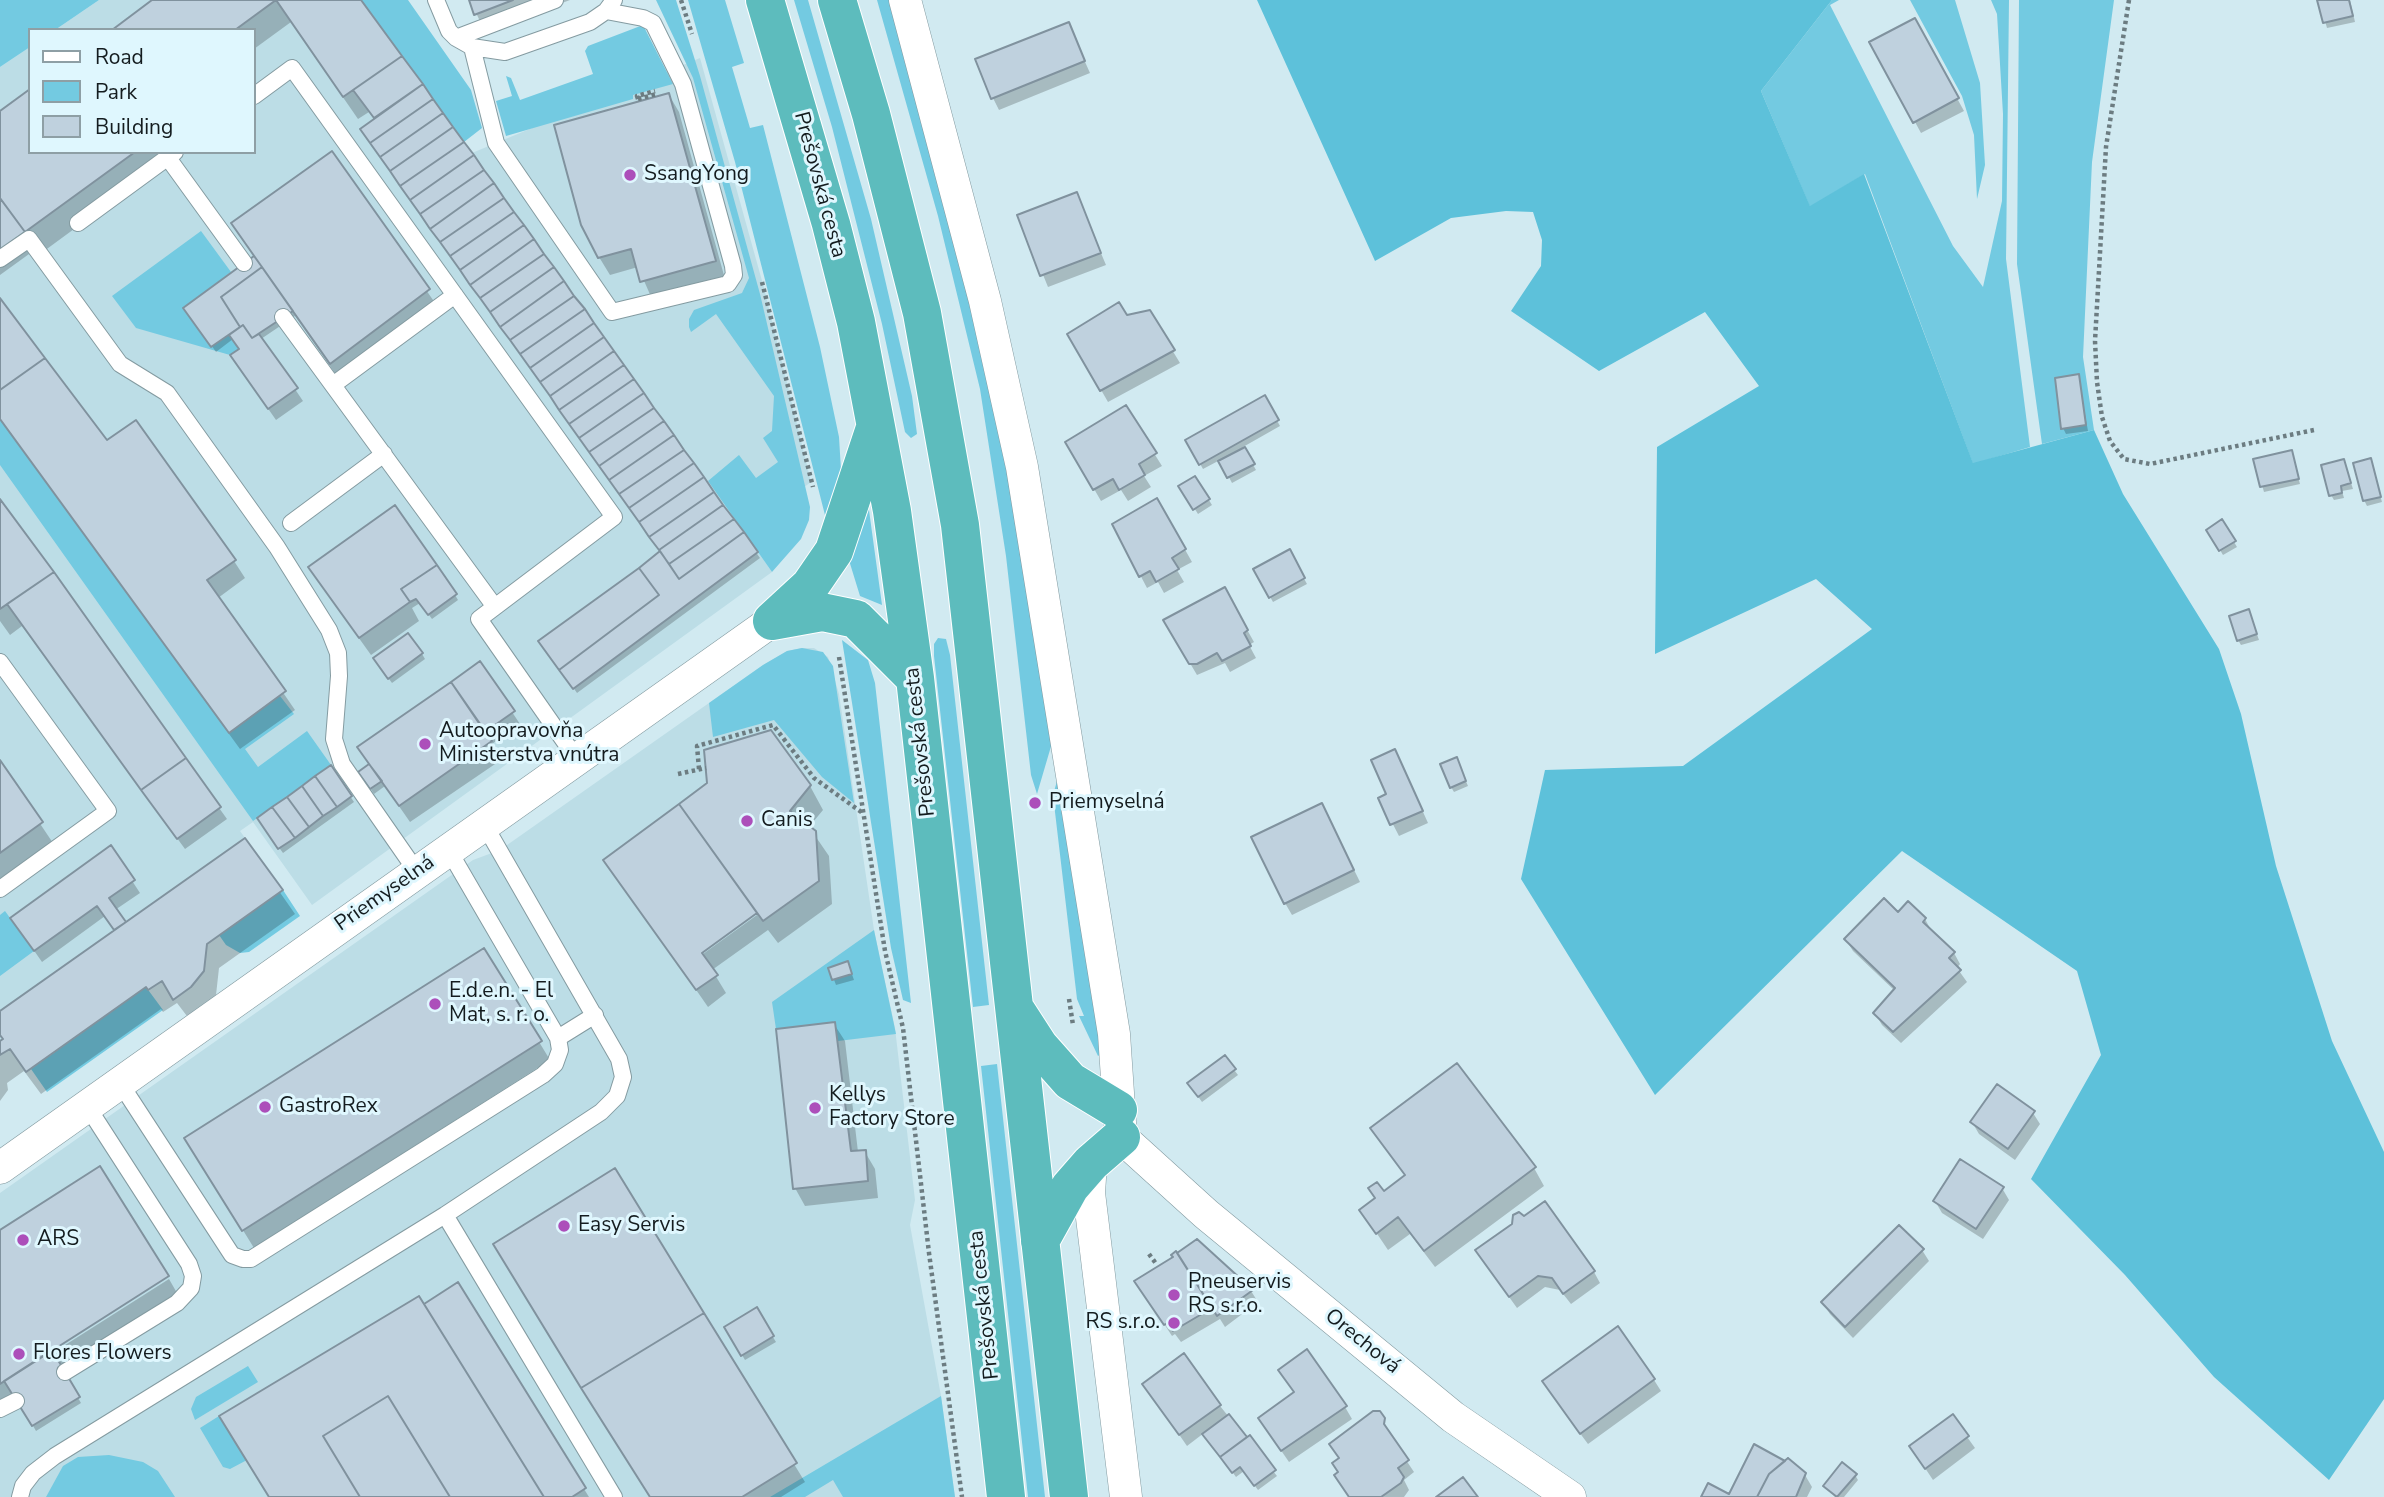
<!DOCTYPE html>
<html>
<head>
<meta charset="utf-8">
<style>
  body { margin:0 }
  #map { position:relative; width:2384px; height:1497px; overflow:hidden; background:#d1eaf1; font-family:"Nunito Sans",sans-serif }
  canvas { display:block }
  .legend { position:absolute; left:28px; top:28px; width:228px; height:126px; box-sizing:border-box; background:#dff7fe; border:2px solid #8e9fa5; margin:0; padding:9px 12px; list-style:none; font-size:21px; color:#141c1f }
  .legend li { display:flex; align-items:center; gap:14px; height:35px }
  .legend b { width:35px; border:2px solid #8e9fa5 }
</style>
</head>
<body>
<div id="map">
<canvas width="2384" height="1497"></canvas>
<ul class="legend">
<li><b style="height:9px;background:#fff"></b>Road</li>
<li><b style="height:19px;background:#73cae1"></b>Park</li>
<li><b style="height:19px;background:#bfd1de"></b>Building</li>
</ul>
</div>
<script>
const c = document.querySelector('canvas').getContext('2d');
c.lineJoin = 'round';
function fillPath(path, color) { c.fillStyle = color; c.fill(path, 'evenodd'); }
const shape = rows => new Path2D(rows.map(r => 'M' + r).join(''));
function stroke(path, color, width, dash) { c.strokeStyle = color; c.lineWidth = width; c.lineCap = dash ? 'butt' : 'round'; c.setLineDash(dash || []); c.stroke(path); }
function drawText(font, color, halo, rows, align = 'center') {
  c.font = font + ' "Nunito Sans",sans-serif'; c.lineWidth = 6; c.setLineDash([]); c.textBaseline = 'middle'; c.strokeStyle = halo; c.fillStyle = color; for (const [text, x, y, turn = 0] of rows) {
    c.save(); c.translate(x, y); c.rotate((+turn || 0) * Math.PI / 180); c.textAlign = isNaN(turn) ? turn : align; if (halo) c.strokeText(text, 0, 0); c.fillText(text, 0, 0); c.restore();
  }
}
const built = shape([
  [99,0,361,0,472,153,700,58,764,288,811,482,744,532,772,572,312,905,253,822,240,831,283,890,207,944,204,971,173,1000,162,981,146,987,26,1072,10,1049,0,1055,0,67,30,47,30,152,254,152,254,30,55,30],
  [802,648,814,648,828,657,839,694,874,930,895,1028,915,1200,910,1225,941,1396,955,1497,0,1497,0,1193,473,860,500,850,763,665,787,651]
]);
const green = shape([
  [0,0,99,0,55,30,30,30,30,47,0,67],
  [361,0,408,0,471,90,482,128,464,142],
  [656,0,676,0,700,76,760,294,810,507,809,520,801,539,772,572,708,481,739,455,756,478,778,462,763,438,772,431,774,396,716,314,691,332,689,327,689,319,694,310,742,293,749,278,693,78],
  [688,0,725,0,744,63,732,67,750,128,763,125,820,347,839,437,841,470,827,523,735,162],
  [794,0,808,0,871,219,912,396,917,434,911,438,905,432,882,324,832,127],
  [877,0,891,0,917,85,1008,459,1052,743,1037,794,1031,775,1006,556,980,389,938,216],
  [1832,0,1839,0,1830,5,1953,246,1983,287,2002,201,2003,114,1997,14,1991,0,2009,0,2006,259,2030,447,1973,464,1865,174,1810,207,1761,91],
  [1910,0,1955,0,1980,83,1985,165,1977,199,1974,135,1962,96],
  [2019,0,2114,0,2092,162,2083,357,2094,430,2042,444,2017,264],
  [643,25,673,84,633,95,633,99,506,136,496,101,512,96,506,76,511,78,520,100,593,74,585,51,588,46],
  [201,231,231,272,184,308,211,347,229,335,239,349,230,355,136,328,112,296],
  [0,419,229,732,280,696,294,714,245,749,258,767,307,731,331,765,253,821,0,465],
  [868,503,882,605,860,596,848,557],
  [938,638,946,639,950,655,989,1005,973,1007,934,656,934,644],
  [842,640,868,660,875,683,911,1003,903,1000,891,948],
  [802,648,823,652,833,666,854,803,822,777,774,720,713,737,709,703,763,665,787,651],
  [1059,774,1101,1054,1098,1056,1079,1016,1084,1016,1077,999,1053,795],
  [283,890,300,916,249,952,240,953,226,945,219,935],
  [5,911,34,951,0,976,0,915],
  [874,930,896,1034,838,1041,835,1022,776,1029,772,1002],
  [146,987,163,1010,47,1092,31,1069],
  [997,1064,1045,1497,1028,1497,981,1066],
  [248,1366,258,1382,195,1420,191,1409,196,1397],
  [941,1396,955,1497,843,1497,833,1480,805,1497,770,1497],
  [219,1416,247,1460,230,1469,223,1467,200,1428],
  [109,1455,143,1462,158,1471,175,1497,46,1497,63,1466,78,1457]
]);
const forest = shape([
  [1257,0,1832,0,1761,91,1810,206,1864,174,1973,463,2094,430,2123,494,2219,649,2241,714,2276,866,2332,1041,2384,1152,2384,1399,2329,1480,2214,1377,2125,1275,2031,1179,2101,1055,2077,971,1902,851,1655,1095,1521,879,1545,770,1683,766,1872,629,1816,579,1655,654,1657,447,1759,386,1705,312,1599,371,1511,311,1541,266,1542,240,1533,212,1506,211,1451,218,1375,261]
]);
const shadow = shape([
  [155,0,359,0,760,558,577,693,568,680,662,552,375,120,369,112,358,119,291,22,254,49,254,30,115,30],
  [470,0,570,0,485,32],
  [2319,0,2350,0,2355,22,2327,28],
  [1914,20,1964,111,1921,133,1872,43],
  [1068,24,1090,73,999,110,993,98],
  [669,95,679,112,725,279,652,299,638,267,610,275,599,257],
  [0,113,30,152,179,152,40,254,36,249,0,275],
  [332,154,442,313,344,386,295,316,261,339,303,401,276,420,239,367,240,350,233,339,216,352,189,313,254,257,234,224],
  [1076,194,1106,265,1048,287,1019,216],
  [0,301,106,443,234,561,245,578,218,598,295,710,240,749,0,419],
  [1149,312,1180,363,1108,402,1069,334],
  [2078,376,2088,431,2066,434,2063,428],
  [1264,397,1280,426,1243,447,1256,470,1232,483,1220,460,1203,469,1187,441],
  [1125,407,1162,466,1144,476,1151,487,1128,501,1121,490,1101,501,1067,442],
  [2291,452,2300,484,2264,492,2255,460],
  [2370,460,2382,502,2367,506,2364,500],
  [2344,461,2353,489,2342,491,2344,498,2334,500,2331,495],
  [1195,478,1212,505,1198,514,1181,487],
  [1157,500,1192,562,1177,570,1184,582,1164,593,1158,582,1147,588,1114,525],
  [0,502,227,819,185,849,22,626,10,635,0,621],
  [2222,522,2237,547,2223,555,2208,530],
  [1289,552,1307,584,1273,602,1255,570],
  [321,585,455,595,458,600,432,619,420,603,412,608,419,621,371,655],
  [1224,589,1254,642,1249,645,1256,658,1230,672,1225,663,1197,675,1165,621],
  [2251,617,2259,640,2241,645,2238,640],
  [422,654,425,659,392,683,378,664],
  [480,664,520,724,492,744,501,760,410,822,385,786,374,794,360,772],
  [1401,763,1428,823,1399,836,1380,799,1389,795],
  [0,764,55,846,0,885],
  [1459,765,1468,786,1454,792,1451,787],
  [331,768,354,802,283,853,262,824],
  [709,784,810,786,823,810,809,827,829,856,832,904,778,943,768,930,712,970,726,993,708,1007,606,860],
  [757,911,757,915,696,959,694,956],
  [1328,817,1360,882,1292,915,1285,903],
  [244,841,295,914,219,968,216,995,204,1010,190,1020,177,1003,163,1012,161,1009,41,1094,24,1071,7,1083,8,1090,0,1101,0,1043,4,1041,0,1035,0,1013,116,931,105,916,42,962,12,919,110,847,140,893,115,910,125,925],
  [1898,914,1925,919,1932,932,1954,953,1960,964,1957,968,1967,982,1901,1043,1882,1025,1875,1013,1895,991,1853,951,1846,940],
  [484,951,550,1060,254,1248,197,1156],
  [848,963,854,980,836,985,830,969],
  [834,1024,845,1041,858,1152,865,1152,875,1169,878,1198,805,1206,795,1188],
  [1224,1057,1238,1075,1202,1102,1192,1088],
  [2033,1113,2040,1124,2015,1160,1979,1134,1972,1122],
  [1372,1129,1534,1168,1544,1186,1435,1267,1410,1234,1388,1250,1361,1210,1406,1177],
  [614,1171,805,1482,781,1497,652,1497],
  [2002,1188,2009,1200,1983,1239,1942,1213,1935,1201],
  [0,1232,51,1354,169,1279,181,1300,64,1374,81,1403,36,1431,20,1403,7,1411,0,1400],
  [1922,1250,1929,1261,1853,1338,1830,1314,1823,1303],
  [1484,1262,1594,1272,1600,1283,1571,1304,1560,1290,1545,1287,1517,1308],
  [457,1285,589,1497,271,1497,423,1306],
  [1251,1291,1258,1302,1225,1327,1220,1319,1181,1342,1175,1334,1172,1336,1144,1293],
  [756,1310,776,1342,745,1360,726,1328],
  [1654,1380,1661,1391,1588,1444,1550,1393],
  [1144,1384,1220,1406,1277,1476,1258,1490,1244,1471,1236,1477,1204,1433,1187,1446],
  [1345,1407,1352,1419,1289,1462,1267,1430],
  [1952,1416,1975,1448,1933,1480,1911,1447],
  [1383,1419,1390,1436,1414,1472,1404,1480,1409,1490,1404,1497,1350,1497],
  [1805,1475,1812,1487,1807,1497,1703,1497,1730,1496],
  [1855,1475,1858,1480,1844,1497,1835,1497,1825,1486]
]);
const building = shape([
  [152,0,361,0,402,56,343,97,276,0,235,30,112,30,152,0],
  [469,0,513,0,474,15,469,0],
  [2317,0,2349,0,2353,16,2323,23,2317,0],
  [1915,18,1959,98,1913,123,1869,42,1915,18],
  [1069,22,1085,61,991,99,975,59,1069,22],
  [402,56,423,84,374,118,353,90,402,56],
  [423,84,433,99,370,143,360,129,423,84],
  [30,89,30,152,135,152,25,232,0,198,0,111,30,89],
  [669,93,716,261,640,282,631,249,598,258,581,225,554,125,669,93],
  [433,99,443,113,380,157,370,143,433,99],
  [443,113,453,127,390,171,380,157,443,113],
  [453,127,464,142,400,186,390,171,453,127],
  [464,142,474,155,410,200,400,186,464,142],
  [332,151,430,289,330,364,231,223,332,151],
  [474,155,484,170,420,214,410,200,474,155],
  [484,170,494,183,430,229,420,214,484,170],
  [494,183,504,198,440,242,430,229,494,183],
  [1077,192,1101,253,1040,276,1017,215,1077,192],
  [0,198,25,232,0,250,0,198],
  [504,198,514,212,450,256,440,242,504,198],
  [514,212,524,225,460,270,450,256,514,212],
  [524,225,534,239,470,285,460,270,524,225],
  [534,239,544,254,480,298,470,285,534,239],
  [544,254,554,267,490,312,480,298,544,254],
  [254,256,262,267,221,297,240,327,211,347,183,308,254,256],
  [262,267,293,311,252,338,243,325,240,327,221,297,262,267],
  [554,267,564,281,500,327,490,312,554,267],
  [564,281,574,296,510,340,500,327,564,281],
  [574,296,585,309,520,354,510,340,574,296],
  [0,298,45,358,0,390,0,298],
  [1119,302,1127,315,1150,310,1175,350,1100,391,1067,334,1119,302],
  [585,309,594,323,530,368,520,354,585,309],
  [594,323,604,337,540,382,530,368,594,323],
  [243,325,252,338,259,334,298,388,268,409,230,355,239,349,229,335,243,325],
  [604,337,614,351,550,396,540,382,604,337],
  [614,351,624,365,559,410,550,396,614,351],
  [45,358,107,440,136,420,236,560,207,580,286,691,229,733,0,419,0,390,45,358],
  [624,365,634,379,569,424,559,410,624,365],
  [2079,374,2086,425,2061,429,2055,378,2079,374],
  [634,379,644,393,579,438,569,424,634,379],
  [644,393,654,408,589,452,579,438,644,393],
  [1265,395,1279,420,1199,465,1185,440,1265,395],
  [1126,405,1157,453,1139,464,1145,475,1119,490,1113,479,1093,490,1065,442,1126,405],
  [654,408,664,421,599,466,589,452,654,408],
  [664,421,674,435,609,480,599,466,664,421],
  [674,435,684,450,619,494,609,480,674,435],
  [1245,447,1255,464,1227,478,1218,461,1245,447],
  [684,450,694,463,629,508,619,494,684,450],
  [2292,450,2299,479,2260,487,2253,459,2292,450],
  [2371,458,2381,497,2363,501,2353,463,2371,458],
  [2344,459,2351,483,2341,486,2342,493,2329,496,2321,465,2344,459],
  [694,463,704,477,639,522,629,508,694,463],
  [1195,476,1210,499,1193,510,1178,486,1195,476],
  [704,477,714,492,649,537,639,522,704,477],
  [714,492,723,505,659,550,649,537,714,492],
  [1157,498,1186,549,1172,558,1179,569,1156,582,1150,571,1139,577,1112,524,1157,498],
  [0,499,54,572,0,609,0,499],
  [395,505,437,565,401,589,410,602,359,638,308,567,395,505],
  [723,505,734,519,669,564,659,550,723,505],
  [734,519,744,532,679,579,669,564,734,519],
  [2222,519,2236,541,2219,551,2206,530,2222,519],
  [744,532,758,552,573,689,559,670,659,595,639,568,660,551,679,579,744,532],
  [1290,549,1305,578,1269,598,1253,569,1290,549],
  [437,565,457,594,428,615,416,599,410,602,401,589,437,565],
  [639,568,659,595,559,670,538,641,639,568],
  [54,572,186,758,141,790,7,604,54,572],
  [1225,587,1248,630,1244,633,1251,646,1222,661,1217,653,1197,664,1189,664,1163,620,1225,587],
  [2249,609,2257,634,2237,641,2229,616,2249,609],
  [408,633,423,653,388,679,373,658,408,633],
  [480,661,515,711,485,732,451,682,480,661],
  [451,682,492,741,399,806,357,747,451,682],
  [771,730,811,785,790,811,816,831,819,881,763,921,679,804,707,783,704,750,771,730],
  [1395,749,1423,811,1390,825,1378,798,1386,794,1371,760,1395,749],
  [1457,757,1466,781,1450,788,1440,764,1457,757],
  [186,758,221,807,177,839,141,790,186,758],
  [0,760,43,822,0,853,0,760],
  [369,764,382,781,370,789,358,772,369,764],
  [331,765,352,796,337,807,315,776,331,765],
  [315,776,337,807,323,816,302,786,315,776],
  [302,786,323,816,309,827,287,797,302,786],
  [287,797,309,827,295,838,272,807,287,797],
  [1322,803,1354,870,1284,904,1251,837,1322,803],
  [679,804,757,913,702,953,718,975,696,990,603,860,679,804],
  [272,807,295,838,278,849,257,818,272,807],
  [245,838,283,890,207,944,204,971,191,987,173,1000,162,981,148,990,146,987,26,1072,10,1049,0,1055,0,1041,3,1039,0,1035,0,1011,245,838],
  [111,845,135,880,109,898,126,922,114,930,97,906,34,951,10,918,111,845],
  [1884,898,1898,912,1908,901,1926,918,1923,922,1955,952,1949,958,1961,970,1893,1032,1873,1013,1895,988,1844,939,1884,898],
  [484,948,542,1041,242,1231,184,1138,484,948],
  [848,961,852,974,832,980,828,968,848,961],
  [835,1022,851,1151,866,1150,868,1181,793,1189,776,1029,835,1022],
  [1225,1055,1236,1069,1198,1097,1187,1083,1225,1055],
  [1457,1063,1536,1167,1424,1251,1398,1217,1376,1234,1359,1210,1375,1198,1368,1188,1377,1182,1384,1191,1405,1175,1370,1128,1457,1063],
  [1997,1084,2035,1111,2008,1149,1970,1122,1997,1084],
  [1960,1159,2004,1187,1976,1229,1933,1201,1960,1159],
  [100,1166,169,1276,0,1384,0,1230,100,1166],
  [615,1168,704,1313,581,1388,493,1244,615,1168],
  [1545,1201,1595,1271,1563,1294,1552,1278,1538,1276,1509,1297,1475,1250,1512,1224,1513,1215,1519,1212,1524,1216,1545,1201],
  [1899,1225,1924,1249,1845,1327,1821,1302,1899,1225],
  [1197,1239,1253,1290,1217,1316,1177,1253,1197,1239],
  [1176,1251,1212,1308,1173,1331,1167,1323,1164,1325,1134,1281,1173,1257,1171,1255,1176,1251],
  [458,1282,586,1488,572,1497,544,1497,424,1304,458,1282],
  [419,1296,544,1497,450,1497,388,1396,323,1436,360,1497,269,1497,219,1416,419,1296],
  [757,1307,774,1336,741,1356,724,1327,757,1307],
  [704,1313,797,1463,742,1497,650,1497,581,1388,704,1313],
  [1618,1326,1655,1379,1580,1434,1542,1381,1618,1326],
  [1307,1349,1347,1406,1281,1451,1258,1418,1294,1392,1278,1370,1307,1349],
  [52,1350,80,1397,32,1426,4,1381,52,1350],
  [1184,1353,1221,1405,1179,1435,1142,1384,1184,1353],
  [388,1396,450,1497,360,1497,323,1436,388,1396],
  [1373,1411,1380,1411,1385,1418,1384,1424,1409,1460,1398,1468,1404,1477,1401,1483,1381,1497,1349,1497,1334,1475,1338,1472,1332,1463,1339,1458,1329,1444,1373,1411],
  [1229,1414,1247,1437,1220,1457,1202,1434,1229,1414],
  [1953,1414,1969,1436,1925,1469,1909,1446,1953,1414],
  [1250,1435,1276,1470,1254,1486,1240,1467,1232,1473,1220,1457,1250,1435],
  [1754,1444,1785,1461,1769,1474,1757,1497,1701,1497,1708,1483,1729,1494,1754,1444],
  [1788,1458,1806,1473,1796,1497,1757,1497,1769,1474,1788,1458],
  [1842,1462,1857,1474,1837,1497,1823,1486,1842,1462],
  [1463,1477,1478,1497,1436,1497,1463,1477]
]);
const path = shape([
  [681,0,692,34],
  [2129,0,2106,147,2095,341,2097,382,2102,417,2110,441,2124,459,2150,464,2314,430],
  [638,99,657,94],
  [638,99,637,96,655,91],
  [762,282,813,487],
  [839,657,885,951,903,1028,929,1253,962,1497],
  [699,769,697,746,773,725,814,778,864,814],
  [678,774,706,768],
  [1069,999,1073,1025],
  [1149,1254,1157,1265]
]);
const lane = shape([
  [436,0,449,31,456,38,472,47,505,52,590,22,606,11,614,0],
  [456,38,555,0],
  [472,47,496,143,612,312,728,284,734,275,733,266,683,84,653,23,643,18,606,11],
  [254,96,292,68,614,517,479,619,576,758],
  [168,158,244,263],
  [78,223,175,152],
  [0,259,29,239,120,364,167,393,277,547,329,630,338,653,339,676,334,739,342,764,417,872],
  [283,317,495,607],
  [333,385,455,295],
  [291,523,384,454],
  [0,662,108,811,0,889],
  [558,1038,595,1015],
  [120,1083,232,1255,243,1259,251,1259,543,1075,555,1064,560,1050,558,1038,448,849],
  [445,1215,614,1497],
  [65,1372,177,1303,191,1288,193,1276,189,1264,87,1106],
  [0,1409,16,1401],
  [20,1497,23,1486,33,1473,55,1456,445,1215,601,1112,617,1096,623,1077,619,1059,484,824]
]);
const street = shape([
  [905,0,985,301,1022,467,1114,1034,1121,1137,1206,1214,1453,1417,1570,1497],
  [1091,1163,1089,1193,1126,1497],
  [0,1168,772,621]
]);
const highway = shape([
  [765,0,831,224,856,322,892,511,915,678,1006,1497],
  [837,0,871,114,922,313,960,525,1069,1497],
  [772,621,810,586,834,551,875,428],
  [772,621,822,612,856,619,915,678],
  [1017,1012,1039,1046,1070,1081,1118,1110],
  [1040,1241,1070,1187,1091,1163,1121,1137]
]);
const markers = [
  [630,175,7,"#ac4fba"],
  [425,744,7,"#ac4fba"],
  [1035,803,7,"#ac4fba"],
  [747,821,7,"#ac4fba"],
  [435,1004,7,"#ac4fba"],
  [265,1107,7,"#ac4fba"],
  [815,1108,7,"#ac4fba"],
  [564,1226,7,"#ac4fba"],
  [23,1240,7,"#ac4fba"],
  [1174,1295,7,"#ac4fba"],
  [1174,1323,7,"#ac4fba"],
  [19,1354,7,"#ac4fba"]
];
const poiNames = [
  ["SsangYong",644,175],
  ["Autoopravovňa",439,732],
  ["Ministerstva vnútra",439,756],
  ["Priemyselná",1049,803],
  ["Canis",761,821],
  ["E.d.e.n. - El",449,992],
  ["Mat, s. r. o.",449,1016],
  ["Kellys",829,1096],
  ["Factory Store",829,1120],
  ["GastroRex",279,1107],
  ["Easy Servis",578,1226],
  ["ARS",37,1240],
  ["Pneuservis",1188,1283],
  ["RS s.r.o.",1188,1307],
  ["RS s.r.o.",1160,1323,"right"],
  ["Flores Flowers",33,1354]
];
const streetNames = [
  ["Prešovská cesta",819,185,75],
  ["Prešovská cesta",921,742,-96],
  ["Priemyselná",385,894,-35],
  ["Prešovská cesta",985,1305,-96],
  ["Orechová",1362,1342,39]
];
fillPath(built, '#bcdde6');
fillPath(green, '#73cae1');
fillPath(forest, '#5dc1da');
fillPath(shadow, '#0003');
fillPath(building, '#bfd1de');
stroke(building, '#80929e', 2);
stroke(lane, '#849ba1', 18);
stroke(street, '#849ba1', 33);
stroke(highway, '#fff', 40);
stroke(path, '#6c7c81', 4.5, [3.5, 3.5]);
stroke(lane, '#fff', 16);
stroke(street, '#fff', 32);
stroke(highway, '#5dbcbd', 38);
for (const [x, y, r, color] of markers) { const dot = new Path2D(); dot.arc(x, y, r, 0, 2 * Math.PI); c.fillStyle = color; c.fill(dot); stroke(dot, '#dff7fe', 2.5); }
drawText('21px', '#141c1f', '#dff7fe', poiNames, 'left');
drawText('21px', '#141c1f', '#dff7fe', streetNames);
</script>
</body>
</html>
